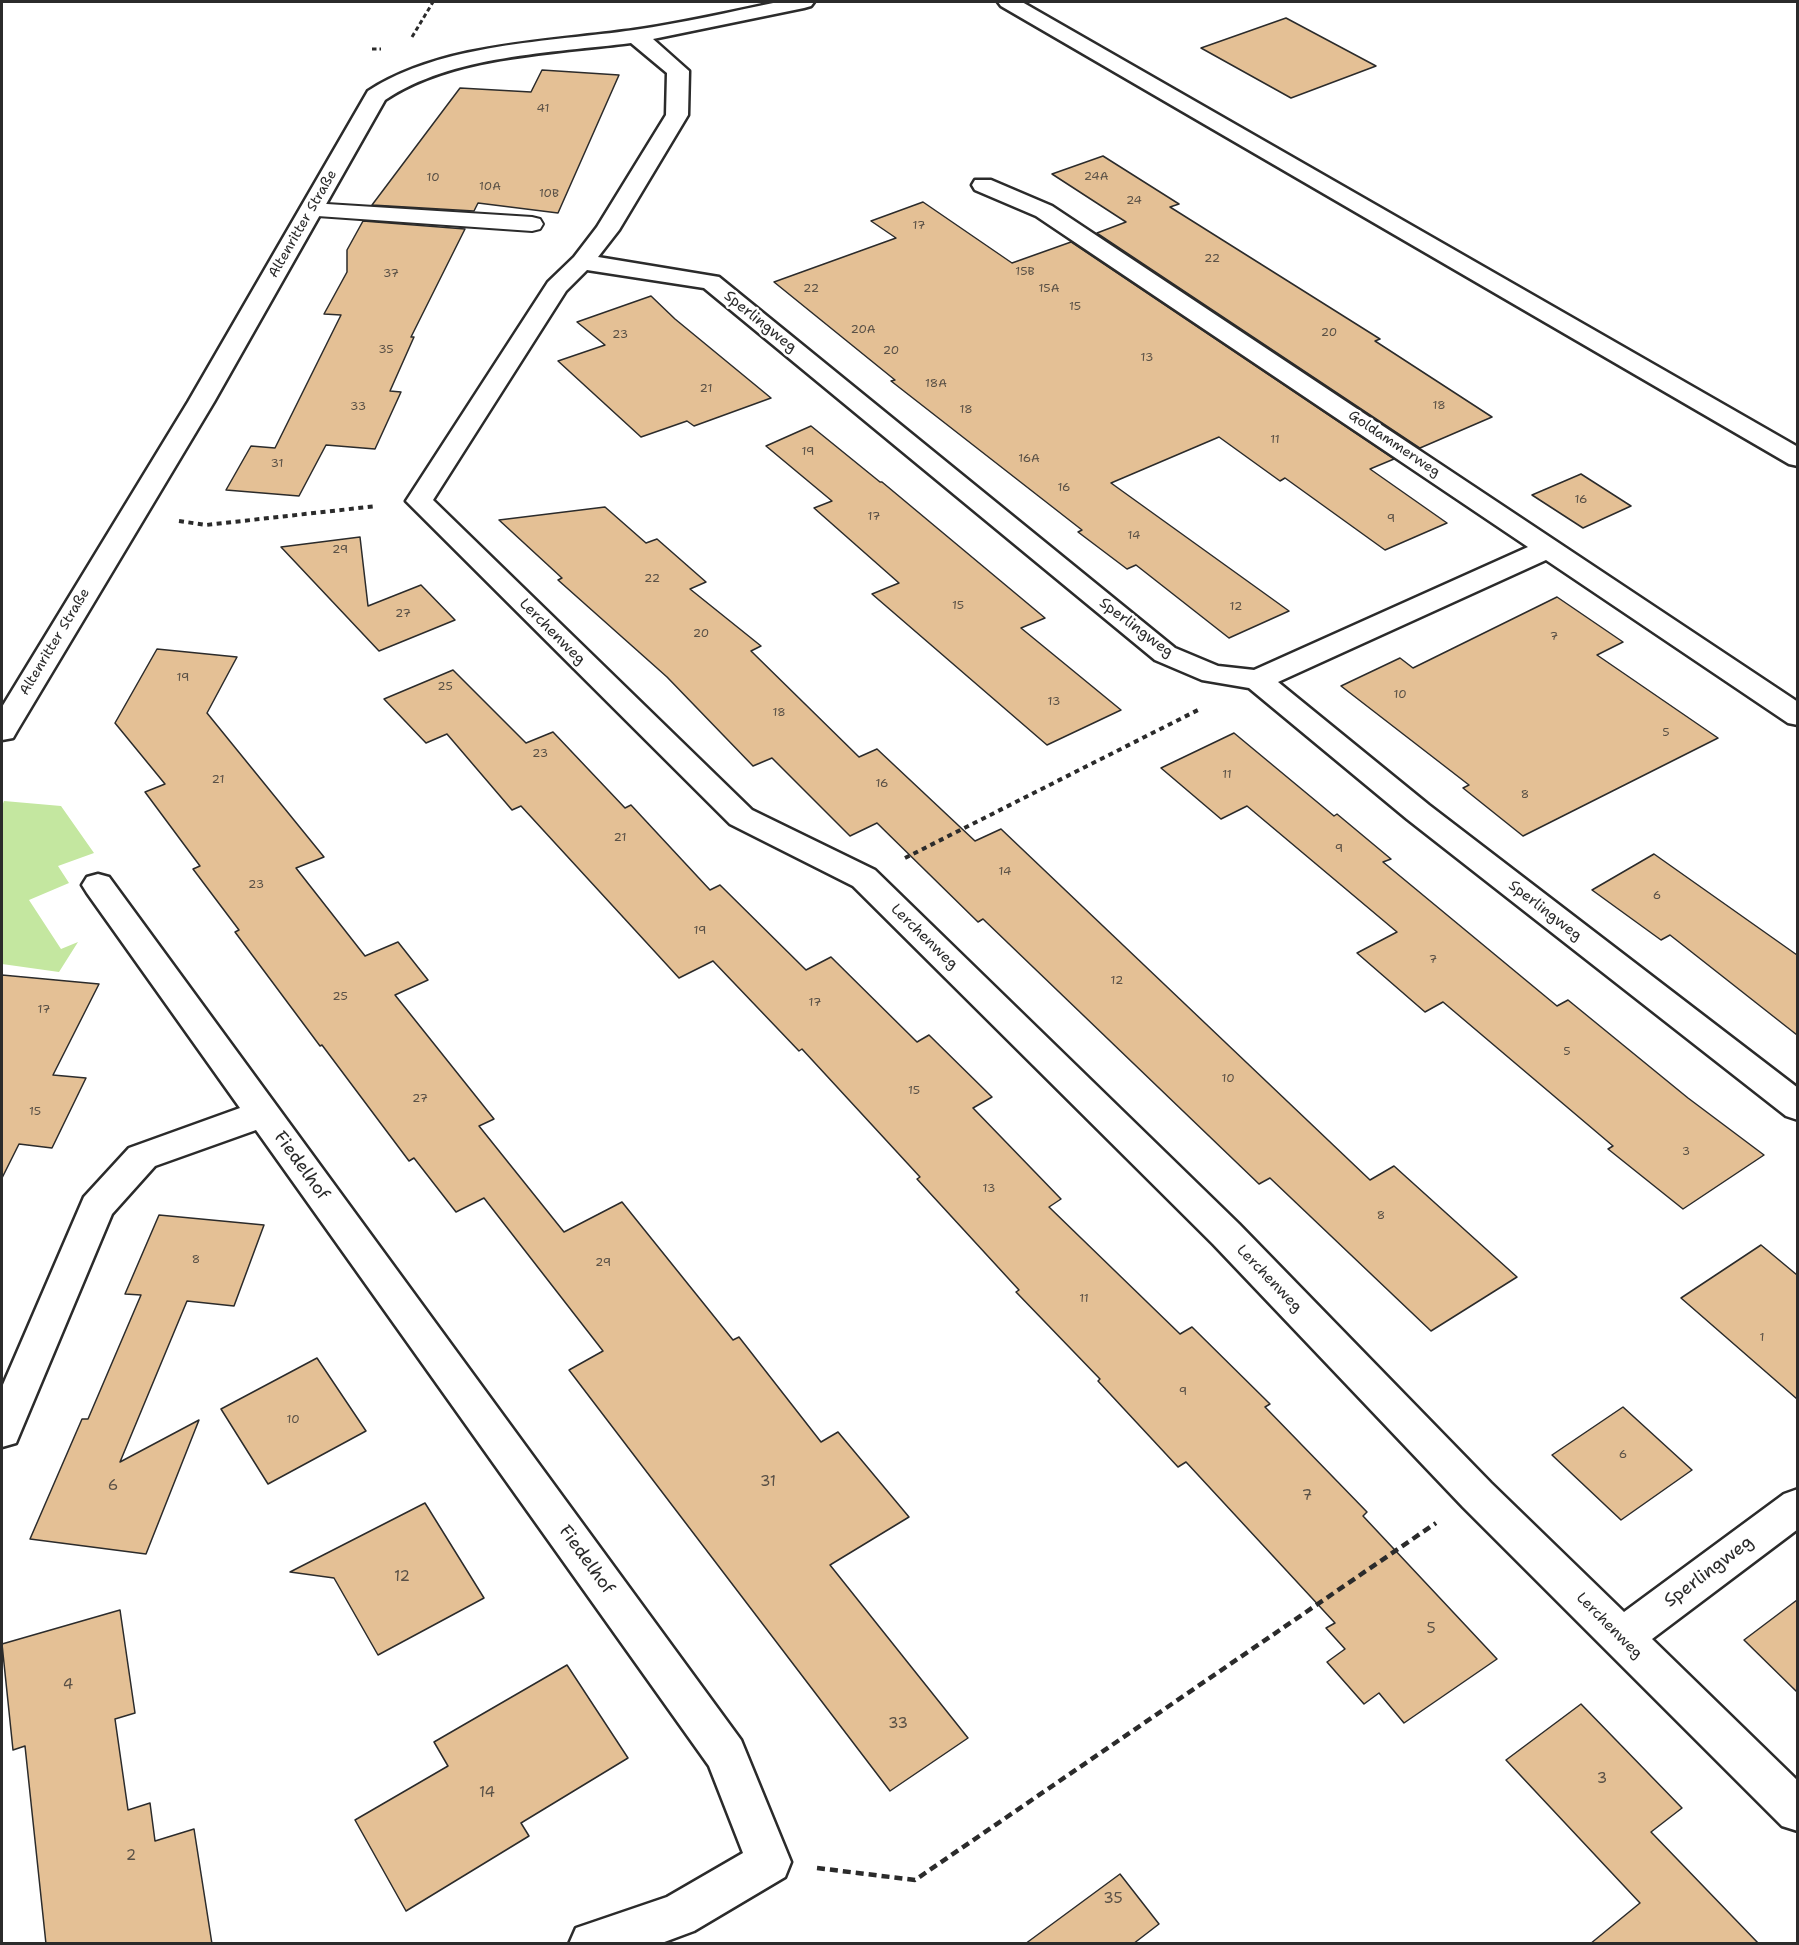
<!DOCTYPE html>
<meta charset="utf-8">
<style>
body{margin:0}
#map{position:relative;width:1799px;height:1945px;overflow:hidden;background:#fff;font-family:"Shantell Sans",sans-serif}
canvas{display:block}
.frame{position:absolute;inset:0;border:3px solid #2b2b2b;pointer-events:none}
</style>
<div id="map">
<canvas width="1799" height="1945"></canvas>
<div class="frame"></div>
</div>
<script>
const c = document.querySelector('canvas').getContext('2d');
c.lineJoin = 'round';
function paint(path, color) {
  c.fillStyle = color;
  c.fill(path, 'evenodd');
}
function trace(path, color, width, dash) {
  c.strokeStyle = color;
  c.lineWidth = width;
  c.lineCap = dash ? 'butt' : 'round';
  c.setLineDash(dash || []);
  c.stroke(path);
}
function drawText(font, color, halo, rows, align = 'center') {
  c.font = font + ' "Shantell Sans",sans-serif';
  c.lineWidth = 5;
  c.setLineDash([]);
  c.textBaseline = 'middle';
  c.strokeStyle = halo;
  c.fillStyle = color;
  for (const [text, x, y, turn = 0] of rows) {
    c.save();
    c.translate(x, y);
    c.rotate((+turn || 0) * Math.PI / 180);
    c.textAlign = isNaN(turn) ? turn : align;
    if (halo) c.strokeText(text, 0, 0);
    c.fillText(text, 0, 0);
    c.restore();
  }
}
const green = new Path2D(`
 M 4,801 L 61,806 L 94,853 L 58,866 L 69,883 L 29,900 L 61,949 L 78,942 L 59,972 L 2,964 L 2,806 Z`);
const building = new Path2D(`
 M 1286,18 L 1376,66 L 1291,98 L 1201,48 Z
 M 542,70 L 619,75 L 558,213 L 478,203 L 474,211 L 372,205 L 460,88 L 531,92 Z
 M 1103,156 L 1179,204 L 1170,207 L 1380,339 L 1375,341 L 1492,417 L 1420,448 L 1097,233 L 1126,222 L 1052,174 Z
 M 923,202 L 1012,263 L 1071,242 L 1394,459 L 1370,469 L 1447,523 L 1385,550 L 1285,478 L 1280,481 L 1219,437 L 1111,483 L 1289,611 L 1229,638 L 1136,565 L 1127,569 L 1078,532 L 1082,530 L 891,381 L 895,380 L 774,282 L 896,238 L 871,221 Z
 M 363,221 L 465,229 L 411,337 L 414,337 L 390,391 L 401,392 L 375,449 L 326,445 L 299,496 L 226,490 L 251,446 L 275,448 L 341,315 L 324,314 L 347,272 L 347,250 Z
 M 651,296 L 675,319 L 771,398 L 694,426 L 687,421 L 641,437 L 558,361 L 605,345 L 577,322 Z
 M 811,426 L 880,482 L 882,482 L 1045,618 L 1021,628 L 1121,710 L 1047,745 L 872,594 L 899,583 L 814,508 L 832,501 L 766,446 Z
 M 1581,474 L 1631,506 L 1583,528 L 1532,495 Z
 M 605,507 L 646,543 L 657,539 L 706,582 L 690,589 L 761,646 L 751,651 L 859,757 L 877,749 L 975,841 L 1001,829 L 1370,1180 L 1394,1166 L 1517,1277 L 1431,1331 L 1270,1178 L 1259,1184 L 983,919 L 978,922 L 877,823 L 850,836 L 772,758 L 753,766 L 667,677 L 558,580 L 562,578 L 499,520 Z
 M 360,537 L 368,606 L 421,585 L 455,620 L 379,651 L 281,547 Z
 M 1557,597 L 1623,642 L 1597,655 L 1718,738 L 1523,836 L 1463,788 L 1469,785 L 1341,686 L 1400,658 L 1413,668 Z
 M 157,649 L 237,657 L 207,713 L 324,857 L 296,868 L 365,956 L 398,942 L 428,980 L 395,995 L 494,1119 L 479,1126 L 564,1232 L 622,1202 L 733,1340 L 739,1337 L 821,1442 L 838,1432 L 909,1517 L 830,1565 L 968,1738 L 890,1791 L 569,1370 L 603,1351 L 484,1198 L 456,1212 L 414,1158 L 409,1161 L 322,1045 L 320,1046 L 235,932 L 239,930 L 193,869 L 200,866 L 145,792 L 165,784 L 115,723 Z
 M 453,670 L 526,743 L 553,732 L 625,808 L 631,805 L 710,890 L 720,885 L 806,970 L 831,957 L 917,1042 L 929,1035 L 992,1097 L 973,1108 L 1061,1199 L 1049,1207 L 1180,1334 L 1192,1327 L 1270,1404 L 1265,1407 L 1367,1512 L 1363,1516 L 1497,1659 L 1404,1723 L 1379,1693 L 1364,1704 L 1327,1662 L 1345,1649 L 1326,1628 L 1335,1623 L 1186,1462 L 1178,1467 L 1098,1381 L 1100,1379 L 1016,1292 L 1019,1290 L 917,1179 L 920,1177 L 802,1049 L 799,1051 L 713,961 L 679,978 L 521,806 L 512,810 L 447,734 L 426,743 L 384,699 Z
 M 1234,733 L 1334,816 L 1337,814 L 1391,859 L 1383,862 L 1557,1006 L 1568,1000 L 1688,1098 L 1764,1155 L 1683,1209 L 1608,1149 L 1613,1146 L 1443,1002 L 1425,1012 L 1357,953 L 1397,932 L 1247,806 L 1221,819 L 1161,768 Z
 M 1654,854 L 1797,955 L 1797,1035 L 1670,935 L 1661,940 L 1592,890 Z
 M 2,975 L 99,984 L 53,1075 L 86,1078 L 52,1148 L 19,1144 L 2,1178 Z
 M 159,1215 L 264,1225 L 234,1306 L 187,1301 L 120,1462 L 199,1420 L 146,1554 L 30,1539 L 82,1419 L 88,1419 L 141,1295 L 125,1294 Z
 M 1761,1245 L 1797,1275 L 1797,1399 L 1681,1298 Z
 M 317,1358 L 366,1431 L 268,1484 L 221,1409 Z
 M 1623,1407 L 1692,1470 L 1621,1520 L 1552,1455 Z
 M 425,1503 L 484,1598 L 378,1655 L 334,1578 L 290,1572 Z
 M 1797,1600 L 1797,1692 L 1744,1640 Z
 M 120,1610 L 135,1713 L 115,1719 L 128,1810 L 150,1803 L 155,1841 L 194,1829 L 212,1944 L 46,1944 L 25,1746 L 13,1750 L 2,1644 Z
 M 567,1665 L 628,1758 L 521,1823 L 529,1836 L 406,1911 L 355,1820 L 448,1766 L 434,1742 Z
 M 1581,1704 L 1682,1808 L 1651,1832 L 1759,1944 L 1590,1944 L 1640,1903 L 1506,1760 Z
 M 1120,1874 L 1159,1924 L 1133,1944 L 1025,1944 Z`);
const pathFar2 = new Path2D(`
 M 412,37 L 433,2
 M 372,49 L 381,49`);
const pathFar1 = new Path2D(`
 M 179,521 L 206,525 L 377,506
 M 905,858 L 1198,710`);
const path = new Path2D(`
 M 817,1868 L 915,1880 L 1436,1523`);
const service = new Path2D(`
 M 311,203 L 532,217 L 540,219 L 543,224 L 540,229 L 532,231 L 303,215 L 300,210 L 303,205 Z`);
const minor = new Path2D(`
 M 778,2 L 814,2 L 811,6 L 804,8 L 653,39 L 689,71 L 688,115 L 619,230 L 598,257 L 719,277 L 1175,648 L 1218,666 L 1254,670 L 1528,547 L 1036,216 L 975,190 L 972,185 L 975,180 L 991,180 L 1052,206 L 1798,702 L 1798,725 L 1788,723 L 1546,560 L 1278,682 L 1429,805 L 1798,1088 L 1798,1120 L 1786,1116 L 1407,819 L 1249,688 L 1202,680 L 1155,660 L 704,288 L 587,270 L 566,291 L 433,500 L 752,810 L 875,870 L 1239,1224 L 1491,1483 L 1624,1612 L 1784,1494 L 1798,1489 L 1798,1529 L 1652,1639 L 1798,1781 L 1798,1831 L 1782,1826 L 1463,1507 L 1213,1244 L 853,886 L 730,824 L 406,501 L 548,282 L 574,257 L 597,227 L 666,115 L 667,73 L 631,43 C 552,53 452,55 385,100 L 214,402 L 17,731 L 13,738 L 2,740 L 2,707 L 188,402 L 368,91 C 442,43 549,42 634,30 C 682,23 730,12 778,2 Z
 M 98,874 L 109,877 L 741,1740 L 791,1862 L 785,1877 L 694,1931 L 659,1944 L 569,1944 L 576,1928 L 667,1897 L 743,1853 L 709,1766 L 256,1130 L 155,1166 L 112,1214 L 21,1431 L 16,1443 L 2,1447 L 2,1387 L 84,1197 L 129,1148 L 240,1108 L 87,893 L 82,885 L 87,877 Z`);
const tertiary = new Path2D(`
 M 998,2 L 1022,2 L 1798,447 L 1798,466 L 1789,464 L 1001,6 Z`);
const numberNames = [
 ["41",543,109],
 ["24A",1096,177],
 ["10",433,178],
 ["10A",490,187],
 ["10B",549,194],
 ["24",1134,201],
 ["17",919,226],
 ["22",1212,259],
 ["15B",1025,272],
 ["37",391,274],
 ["22",811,289],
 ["15A",1049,289],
 ["15",1075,307],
 ["20A",863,330],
 ["20",1329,333],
 ["23",620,335],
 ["35",386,350],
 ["20",891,351],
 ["13",1147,358],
 ["18A",936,384],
 ["21",706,389],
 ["18",1439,406],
 ["33",358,407],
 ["18",966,410],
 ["11",1275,440],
 ["19",808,452],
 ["16A",1029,459],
 ["31",277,464],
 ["16",1064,488],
 ["16",1581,500],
 ["17",874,517],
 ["9",1391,519],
 ["14",1134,536],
 ["29",340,550],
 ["22",652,579],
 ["15",958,606],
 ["12",1236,607],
 ["27",403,614],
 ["20",701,634],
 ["7",1554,637],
 ["19",183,678],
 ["25",445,687],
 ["10",1400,695],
 ["13",1054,702],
 ["18",779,713],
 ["5",1666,733],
 ["23",540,754],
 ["11",1227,775],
 ["21",218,780],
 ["16",882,784],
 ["8",1525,795],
 ["21",620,838],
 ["9",1339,849],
 ["14",1005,872],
 ["23",256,885],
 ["6",1657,896],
 ["19",700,931],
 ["7",1433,960],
 ["12",1117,981],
 ["25",340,997],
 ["17",815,1003],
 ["17",44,1010],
 ["5",1567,1052],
 ["10",1228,1079],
 ["15",914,1091],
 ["27",420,1099],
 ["15",35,1112],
 ["3",1686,1152],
 ["13",989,1189],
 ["8",1381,1216],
 ["8",196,1260],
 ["29",603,1263],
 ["11",1084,1299],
 ["1",1762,1338],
 ["9",1183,1392],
 ["10",293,1420],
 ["6",1623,1455]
];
const farStreetnames = [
 ["Altenritter Straße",303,224,-60],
 ["Goldammerweg",1394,444,34],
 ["Altenritter Straße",55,642,-59]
];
const streetNames = [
 ["Sperlingweg",760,322,39],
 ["Sperlingweg",1136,628,37],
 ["Lerchenweg",552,632,45],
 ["Sperlingweg",1545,911,38],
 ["Lerchenweg",924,937,44],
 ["Lerchenweg",1269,1279,46],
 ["Lerchenweg",1609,1626,45]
];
const nearNumbernames = [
 ["31",768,1482],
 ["6",113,1486],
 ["7",1307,1496],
 ["12",402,1577],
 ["5",1431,1629],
 ["4",68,1685],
 ["33",898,1724],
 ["3",1602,1779],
 ["14",487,1793],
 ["2",131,1856],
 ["35",1113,1899]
];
const nearStreetnames = [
 ["Fiedelhof",301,1166,54],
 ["Fiedelhof",586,1560,54],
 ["Sperlingweg",1709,1572,-37]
];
paint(green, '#c4e7a0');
paint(building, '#e4c095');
trace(building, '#2b2b2b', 1.5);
trace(service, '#2b2b2b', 4);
trace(minor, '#2b2b2b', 5);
trace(tertiary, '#2b2b2b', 5);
trace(pathFar2, '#2b2b2b', 3, [4.5, 3]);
trace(pathFar1, '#2b2b2b', 4, [5, 4.5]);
trace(path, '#2b2b2b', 4.5, [8, 5]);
paint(service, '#fff');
paint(minor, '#fff');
paint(tertiary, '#fff');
drawText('12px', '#595046', null, numberNames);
drawText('14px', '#2b2b2b', '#fff', farStreetnames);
drawText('15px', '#2b2b2b', '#fff', streetNames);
drawText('15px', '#595046', null, nearNumbernames);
drawText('18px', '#2b2b2b', '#fff', nearStreetnames);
</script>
